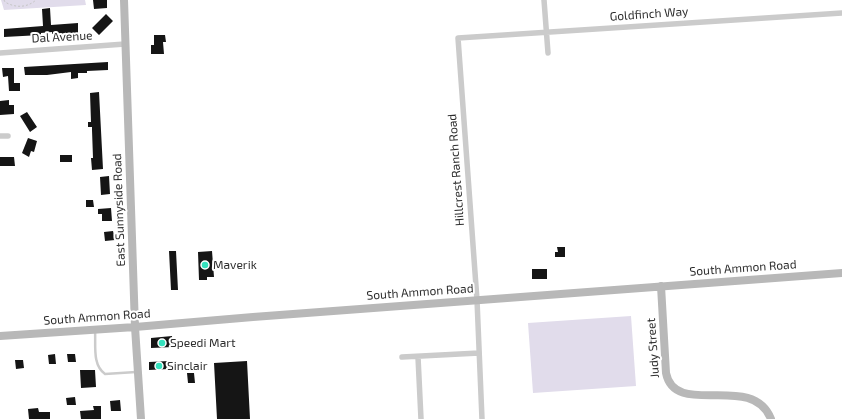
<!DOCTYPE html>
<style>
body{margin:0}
canvas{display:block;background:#fff}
</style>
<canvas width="842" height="419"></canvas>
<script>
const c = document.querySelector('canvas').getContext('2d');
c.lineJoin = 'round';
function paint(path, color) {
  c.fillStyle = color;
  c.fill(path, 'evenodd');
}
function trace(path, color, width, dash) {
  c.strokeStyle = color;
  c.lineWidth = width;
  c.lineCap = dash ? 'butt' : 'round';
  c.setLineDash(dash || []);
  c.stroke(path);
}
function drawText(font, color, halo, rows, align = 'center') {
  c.font = font + ' "Exo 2",sans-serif';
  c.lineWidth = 4;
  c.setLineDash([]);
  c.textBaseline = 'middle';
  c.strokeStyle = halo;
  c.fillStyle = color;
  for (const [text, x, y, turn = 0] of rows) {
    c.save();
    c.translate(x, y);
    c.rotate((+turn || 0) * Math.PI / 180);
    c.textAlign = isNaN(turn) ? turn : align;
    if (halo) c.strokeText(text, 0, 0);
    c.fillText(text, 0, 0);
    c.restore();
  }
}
const green = new Path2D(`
 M 1,0 L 85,0 L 86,5 L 4,10 Z
 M 631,316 L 636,386 L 533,393 L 528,323 Z`);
const building = new Path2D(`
 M 93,0 L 107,0 L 107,8 L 94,9 Z
 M 50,8 L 51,25 L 78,23 L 78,33 L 52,34 L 52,32 L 41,33 L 41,35 L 4,37 L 4,29 L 43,26 L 42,9 Z
 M 106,14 L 113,21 L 99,35 L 92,28 Z
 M 154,35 L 165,35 L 166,42 L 163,42 L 164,54 L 151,54 L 151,45 L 154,45 Z
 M 108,62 L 108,70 L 87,71 L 87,73 L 78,73 L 78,78 L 71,79 L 71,72 L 47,75 L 25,75 L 24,67 Z
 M 2,68 L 14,68 L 14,83 L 20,83 L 20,91 L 9,91 L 8,76 L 3,77 Z
 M 99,92 L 103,169 L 92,170 L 91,158 L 93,158 L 92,130 L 92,127 L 88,127 L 88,122 L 91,122 L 90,93 Z
 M 9,100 L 9,105 L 14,105 L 14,114 L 0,115 L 0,101 Z
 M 27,112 L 37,127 L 30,132 L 20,116 Z
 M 28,138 L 37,141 L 34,152 L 31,151 L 29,157 L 22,153 Z
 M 60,155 L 72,155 L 72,162 L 60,162 Z
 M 0,157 L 14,157 L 15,166 L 0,166 Z
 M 109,176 L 110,194 L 101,195 L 100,177 Z
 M 86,200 L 93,200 L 94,207 L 86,207 Z
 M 111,208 L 112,221 L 102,221 L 102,214 L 98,214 L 98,209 Z
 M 113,231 L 115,240 L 105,241 L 104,232 Z
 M 557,247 L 565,247 L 565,257 L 555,257 L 555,252 L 558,252 Z
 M 169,251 L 176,251 L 178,290 L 171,290 Z
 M 212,251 L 214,277 L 207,277 L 207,280 L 199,280 L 198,252 Z
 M 532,269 L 547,269 L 547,279 L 532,279 Z
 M 172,336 L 173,347 L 151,348 L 151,338 Z
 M 55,354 L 56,364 L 49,364 L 48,355 Z
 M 67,354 L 75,354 L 76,362 L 68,362 Z
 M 15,360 L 23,360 L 24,368 L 16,369 Z
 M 169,361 L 169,369 L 149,370 L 149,362 Z
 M 247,361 L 250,419 L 217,419 L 214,363 Z
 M 80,370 L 95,370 L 96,387 L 81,388 Z
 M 187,373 L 194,373 L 195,383 L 188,383 Z
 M 75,397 L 76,405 L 67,405 L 66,398 Z
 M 120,400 L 121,411 L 111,411 L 110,401 Z
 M 93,406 L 101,406 L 101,419 L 81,419 L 80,411 L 94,410 Z
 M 38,408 L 39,412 L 50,412 L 50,419 L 29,419 L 28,409 Z`);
const path = new Path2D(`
 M 4,0 L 5,2 C 15,8 27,8 36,0`);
const lane = new Path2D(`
 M 95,331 C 96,345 92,365 105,374 L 136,372`);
const street = new Path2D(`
 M 544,0 L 548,53
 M 0,53 L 125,44
 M 0,136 L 8,136
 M 402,357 L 479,353
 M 418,357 L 421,419
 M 482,419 L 477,300 L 458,38 L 842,13`);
const secondary = new Path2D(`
 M 124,0 L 135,327 L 141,419
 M 661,286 L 666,373 C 675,419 752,371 771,419
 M 0,336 L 135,327 L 253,317 L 842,273`);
const markers = [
 [205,265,4,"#35e1bd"],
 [162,343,4,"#35e1bd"],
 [159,366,4,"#35e1bd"]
];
const streetNames = [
 ["Goldfinch Way",649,14,-4],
 ["Dal Avenue",62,37,-3],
 ["Hillcrest Ranch Road",456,170,-94],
 ["East Sunnyside Road",119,210,-92],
 ["South Ammon Road",743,268,-4],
 ["South Ammon Road",420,292,-4],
 ["South Ammon Road",97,317,-4],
 ["Judy Street",653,348,-94]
];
const poiNames = [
 ["Maverik",213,265],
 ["Speedi Mart",170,343],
 ["Sinclair",167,366]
];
paint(green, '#e1dceb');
paint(building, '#151515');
trace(path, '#c5c5c5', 1, [2, 2]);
trace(lane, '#cbcbcb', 2.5);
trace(street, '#cbcbcb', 5.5);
trace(secondary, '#b8b8b8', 8);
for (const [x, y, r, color] of markers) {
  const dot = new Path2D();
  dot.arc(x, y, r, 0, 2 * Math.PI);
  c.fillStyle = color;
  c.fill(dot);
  trace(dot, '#fff', 1.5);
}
drawText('12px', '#2e2e2e', '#fff', streetNames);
drawText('12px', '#2e2e2e', '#fff', poiNames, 'left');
</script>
